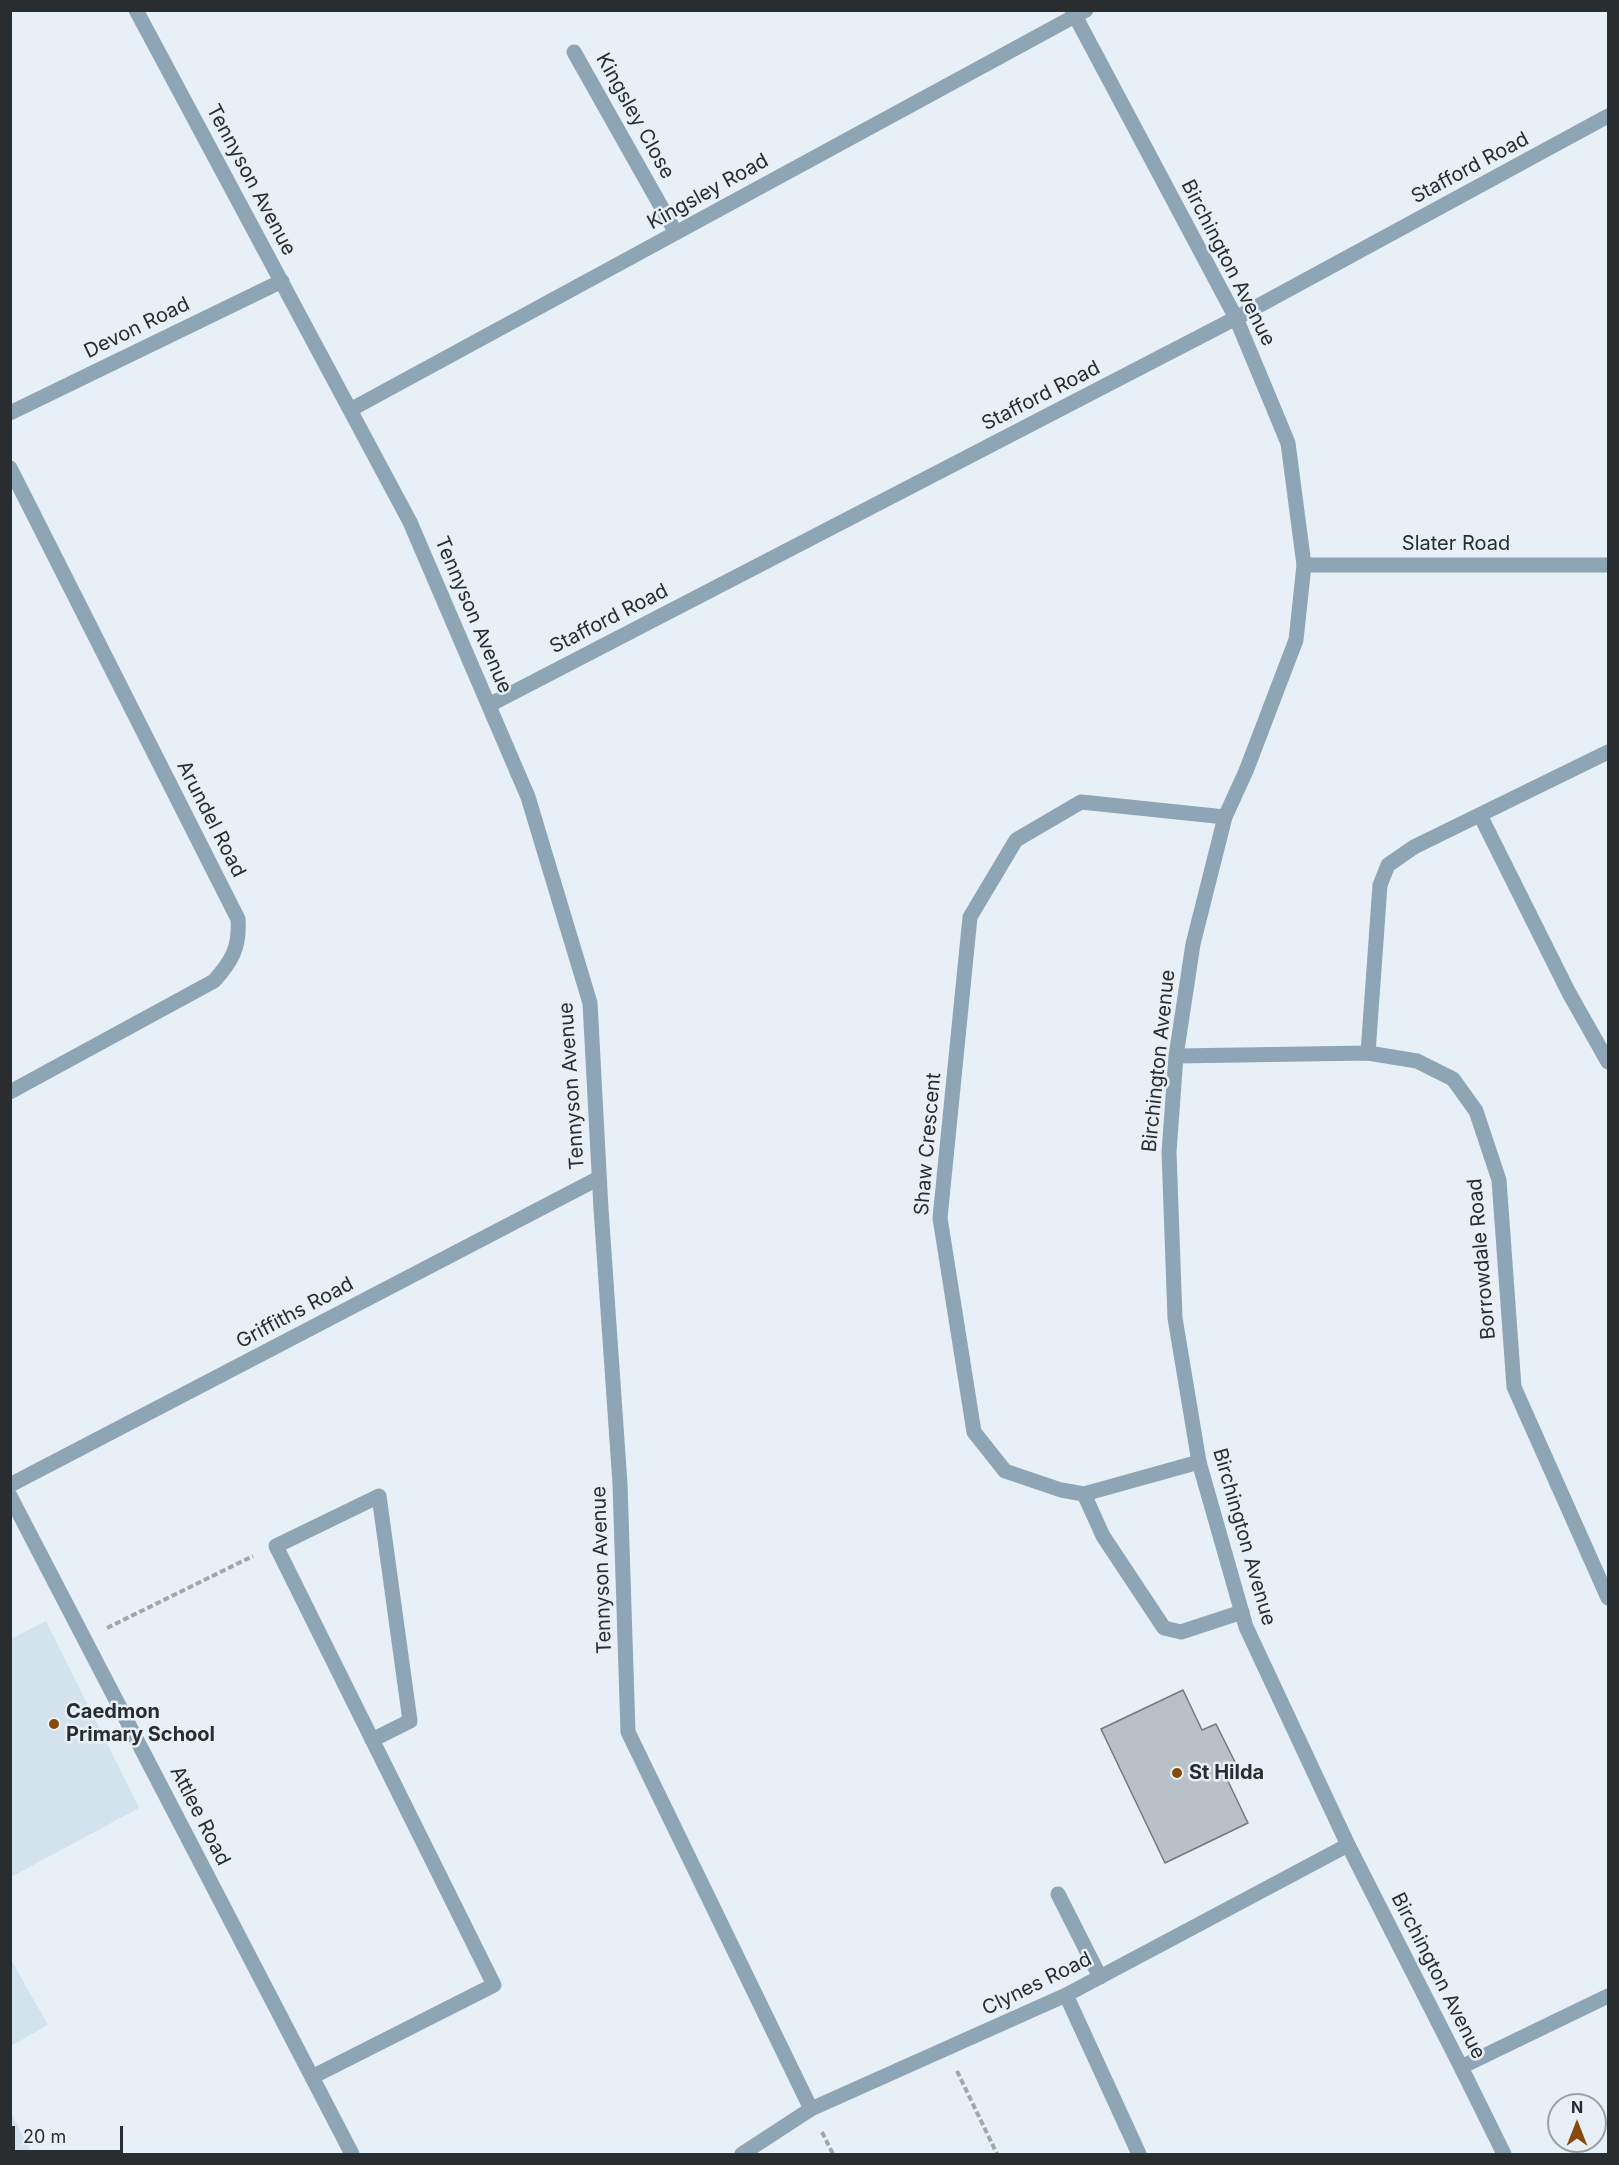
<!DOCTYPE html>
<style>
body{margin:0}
#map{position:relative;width:1619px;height:2165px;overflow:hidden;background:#e6f0f6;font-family:Inter,sans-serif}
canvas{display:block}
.frame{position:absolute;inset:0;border:12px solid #292d2f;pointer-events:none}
.north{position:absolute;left:1547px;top:2093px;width:60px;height:60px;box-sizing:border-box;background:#e6f0f6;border:2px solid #9aa2a6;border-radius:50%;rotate:0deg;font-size:16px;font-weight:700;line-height:24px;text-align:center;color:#292d2f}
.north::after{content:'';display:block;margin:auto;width:21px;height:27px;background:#884a0b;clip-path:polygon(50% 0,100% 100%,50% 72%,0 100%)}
.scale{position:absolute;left:12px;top:2126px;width:111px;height:27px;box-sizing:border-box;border:3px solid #292d2f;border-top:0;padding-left:8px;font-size:18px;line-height:21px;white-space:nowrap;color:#292d2f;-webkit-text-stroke:4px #e6f0f6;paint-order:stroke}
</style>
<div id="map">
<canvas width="1619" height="2165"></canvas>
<div class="frame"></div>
<div class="north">N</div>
<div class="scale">20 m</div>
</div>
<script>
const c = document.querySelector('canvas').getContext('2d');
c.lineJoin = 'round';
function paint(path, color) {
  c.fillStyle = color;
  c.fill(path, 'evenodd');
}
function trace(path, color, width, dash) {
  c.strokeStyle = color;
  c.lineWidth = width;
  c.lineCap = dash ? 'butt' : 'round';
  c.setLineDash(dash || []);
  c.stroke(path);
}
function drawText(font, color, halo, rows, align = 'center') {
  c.font = font + ' Inter,sans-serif';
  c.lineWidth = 5;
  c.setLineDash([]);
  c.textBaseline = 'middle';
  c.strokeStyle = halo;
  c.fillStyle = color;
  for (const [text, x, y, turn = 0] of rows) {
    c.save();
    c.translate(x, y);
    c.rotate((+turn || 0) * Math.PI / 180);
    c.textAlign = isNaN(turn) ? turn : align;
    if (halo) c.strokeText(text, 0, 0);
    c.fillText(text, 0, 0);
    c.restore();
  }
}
const built = new Path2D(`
 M 46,1621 L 139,1808 L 11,1877 L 11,1639 Z
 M 10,1958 L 48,2025 L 11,2046 L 10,2046 Z
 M 10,2113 L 11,2113 L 32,2154 L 11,2154 Z`);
const building = new Path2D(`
 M 1183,1690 L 1202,1730 L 1216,1724 L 1239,1770 L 1226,1777 L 1248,1823 L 1165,1863 L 1101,1729 Z`);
const path = new Path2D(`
 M 107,1628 L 253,1556
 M 957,2071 L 997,2154
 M 822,2132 L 833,2154`);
const service = new Path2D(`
 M 1480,815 L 1569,993 L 1608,1062
 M 1368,1053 L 1380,885 L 1388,865 L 1414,847 L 1608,752
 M 1084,1494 L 1103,1536 L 1164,1628 L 1181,1632 L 1242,1612
 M 1058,1894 L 1100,1977
 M 312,2077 L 494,1985 L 276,1546 L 379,1496 L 410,1721 L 372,1740`);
const minor = new Path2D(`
 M 136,10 L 410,522 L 528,797 L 590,1003 L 601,1209 L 620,1484 L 628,1732 L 811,2109
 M 574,52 L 676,233
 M 350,410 L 1086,10
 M 10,413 L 282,281
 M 10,468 L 238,919 C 240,947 232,961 214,981 L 10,1092
 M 1304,565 L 1608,565
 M 489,705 L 1236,318 L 1608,116
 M 1176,1056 L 1368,1053 L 1417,1061 L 1453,1079 L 1476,1111 L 1499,1180 L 1514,1387 L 1608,1598
 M 1199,1462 L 1084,1494 L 1061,1490 L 1005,1471 L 974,1432 L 940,1218 L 970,917 L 1016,840 L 1081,802 L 1225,817
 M 10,1485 L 599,1178
 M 10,1496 L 352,2154
 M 1066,1995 L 1139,2154
 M 1461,2067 L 1608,1996
 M 742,2154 L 811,2109 L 1066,1995 L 1348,1845`);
const tertiary = new Path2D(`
 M 1072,10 L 1236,318 L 1288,443 L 1304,565 L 1296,640 L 1246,771 L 1225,817 L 1193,944 L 1176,1056 L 1169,1152 L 1175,1318 L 1199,1462 L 1246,1627 L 1348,1845 L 1461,2067 L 1504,2154`);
const markers = [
 [54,1724,6,"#884a0b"],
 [1177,1773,6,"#884a0b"]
];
const streetNames = [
 ["Kingsley Close",635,116,61],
 ["Stafford Road",1470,168,-28],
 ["Tennyson Avenue",251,180,62],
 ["Kingsley Road",708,192,-29],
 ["Birchington Avenue",1228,263,63],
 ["Devon Road",137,328,-26],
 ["Stafford Road",1041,396,-27],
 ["Slater Road",1456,544],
 ["Tennyson Avenue",473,615,67],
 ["Stafford Road",609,619,-27],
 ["Arundel Road",211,819,63],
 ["Birchington Avenue",1159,1061,-84],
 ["Tennyson Avenue",572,1086,-94],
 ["Shaw Crescent",928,1144,-85],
 ["Borrowdale Road",1482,1259,-95],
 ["Griffiths Road",295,1313,-28],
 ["Birchington Avenue",1244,1537,74],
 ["Tennyson Avenue",602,1570,-92],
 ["Attlee Road",200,1816,63],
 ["Birchington Avenue",1438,1976,63],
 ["Clynes Road",1037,1984,-26]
];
const poiNames = [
 ["Caedmon",66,1712],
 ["Primary School",66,1735],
 ["St Hilda",1189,1773]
];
paint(built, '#d3e3ee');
paint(building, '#b8c1c7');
trace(building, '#727a80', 1.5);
trace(path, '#a0a8ad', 4, [6, 3]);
trace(service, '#8ea5b5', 15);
trace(minor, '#8ea5b5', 15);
trace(tertiary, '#8ea5b5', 15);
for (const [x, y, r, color] of markers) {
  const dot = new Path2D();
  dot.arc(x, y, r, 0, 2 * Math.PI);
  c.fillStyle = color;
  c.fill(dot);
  trace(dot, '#e6f0f6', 2);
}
drawText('20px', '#292d2f', '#e6f0f6', streetNames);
drawText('bold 20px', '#292d2f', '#e6f0f6', poiNames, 'left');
</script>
